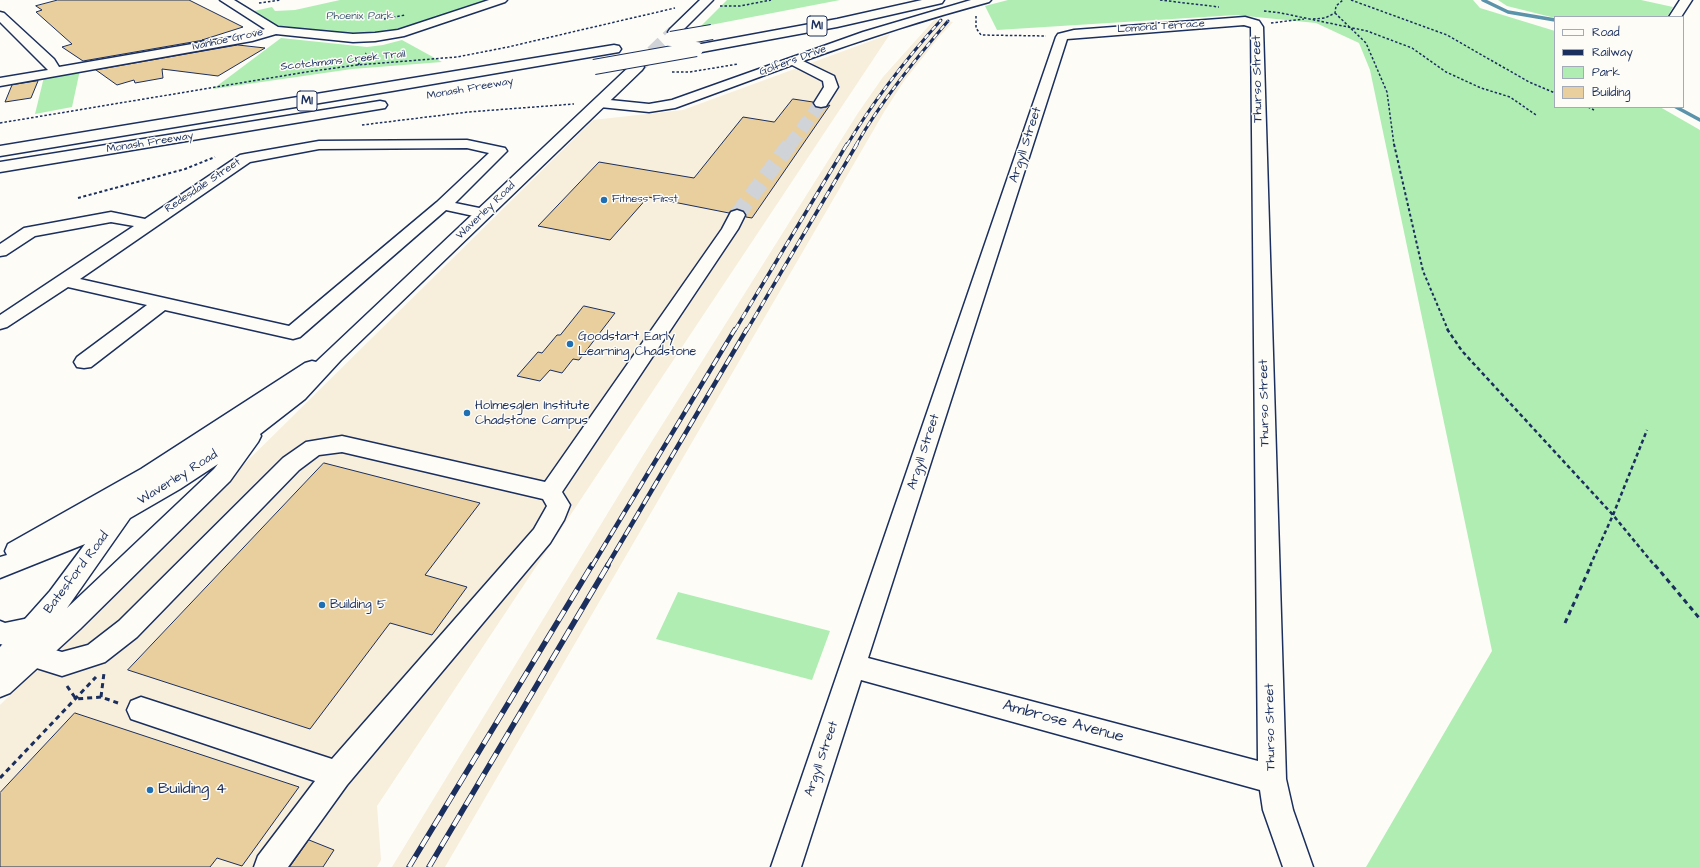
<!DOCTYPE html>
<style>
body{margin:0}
#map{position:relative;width:1700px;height:867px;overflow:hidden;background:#fdfcf7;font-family:"Architects Daughter",sans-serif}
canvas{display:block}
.legend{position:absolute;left:1554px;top:16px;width:130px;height:92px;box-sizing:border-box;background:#fdfcf7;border:1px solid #a3aaba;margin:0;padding:5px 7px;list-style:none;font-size:12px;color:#1b2f5e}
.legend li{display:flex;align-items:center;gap:8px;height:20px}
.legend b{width:20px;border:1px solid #a3aaba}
</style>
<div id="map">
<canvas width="1700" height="867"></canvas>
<ul class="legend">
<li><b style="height:5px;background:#fdfcf7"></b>Road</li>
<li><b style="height:5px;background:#1b2f5e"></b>Railway</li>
<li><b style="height:11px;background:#afedb3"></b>Park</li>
<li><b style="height:11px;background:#e9cf9e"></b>Building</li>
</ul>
</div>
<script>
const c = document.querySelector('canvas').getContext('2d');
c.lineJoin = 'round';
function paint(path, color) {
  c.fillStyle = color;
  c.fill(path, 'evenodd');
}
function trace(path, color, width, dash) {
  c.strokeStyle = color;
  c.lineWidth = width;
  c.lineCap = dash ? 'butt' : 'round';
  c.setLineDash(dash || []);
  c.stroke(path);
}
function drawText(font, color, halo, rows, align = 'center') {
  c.font = font + ' "Architects Daughter",sans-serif';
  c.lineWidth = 3;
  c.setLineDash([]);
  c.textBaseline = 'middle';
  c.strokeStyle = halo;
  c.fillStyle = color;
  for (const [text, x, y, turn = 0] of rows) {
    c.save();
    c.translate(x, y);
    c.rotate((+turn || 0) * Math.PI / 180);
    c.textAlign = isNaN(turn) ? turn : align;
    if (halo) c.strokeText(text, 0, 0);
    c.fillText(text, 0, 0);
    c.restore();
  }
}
const built = new Path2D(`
 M 935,19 L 953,22 L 939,37 L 904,81 L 884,112 L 445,867 L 392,867 L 642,457 L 858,113 L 883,77 Z
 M 890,34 L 377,806 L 381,860 L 377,867 L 0,867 L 0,705 L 593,120 L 683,110 Z`);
const green = new Path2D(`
 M 340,0 L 487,0 L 401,31 L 356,34 L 278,29 L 250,12 L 272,7 L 275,11 L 295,10 Z
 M 727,0 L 840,0 L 700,27 Z
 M 1008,0 L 1473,0 L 1480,8 L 1555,31 L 1555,107 L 1660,107 L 1700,130 L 1700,867 L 1366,867 L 1492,651 L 1370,70 L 1359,43 L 1316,23 L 1236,15 L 997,30 L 985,6 Z
 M 1498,0 L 1641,0 L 1673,7 L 1667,17 L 1555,18 L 1507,6 Z
 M 281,38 L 367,47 L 383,45 L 402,40 L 442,62 L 352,69 L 213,89 Z
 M 80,70 L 72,107 L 35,114 L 44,77 Z
 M 678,592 L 830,631 L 812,680 L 656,639 Z`);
const stream = new Path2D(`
 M 1483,0 L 1508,12 L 1555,20
 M 1676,107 L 1700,120`);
const building = new Path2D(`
 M 58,0 L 189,0 L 243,27 L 202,40 L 204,40 L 83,61 L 62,47 L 72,44 L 36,12 L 42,10 L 36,6 Z
 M 238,45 L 265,48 L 218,76 L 162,69 L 163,78 L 135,83 L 134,80 L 117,85 L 96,70 Z
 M 38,81 L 31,98 L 5,102 L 12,85 Z
 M 793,99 L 813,102 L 815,107 L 821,108 L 826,107 L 830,105 L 752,218 L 746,217 L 744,211 L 737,209 L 731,211 L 729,213 L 648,197 L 610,240 L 538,226 L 599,162 L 694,178 L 743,117 L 774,122 Z
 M 584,306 L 615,313 L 579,360 L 573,359 L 562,373 L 550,370 L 540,381 L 517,376 L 538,352 L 542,353 L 557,335 L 560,335 Z
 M 324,463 L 480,503 L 425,575 L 467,587 L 432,635 L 390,623 L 310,729 L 128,670 Z
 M 75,713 L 299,787 L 242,866 L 217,858 L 210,867 L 0,867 L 0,793 Z
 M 309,840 L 334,850 L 323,867 L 290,867 Z`);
const minorTunnelFar1 = new Path2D(`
 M 790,145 L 821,103`);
const minorTunnel = new Path2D(`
 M 737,215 L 790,144`);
const majorTunnel = new Path2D(`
 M 637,67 L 674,32`);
const pathFar3 = new Path2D(`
 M 1160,0 L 1219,7
 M 1351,0 L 1447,35 L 1529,82 L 1555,93
 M 259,3 L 281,0
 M 720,6 L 740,6 L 771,0
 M 1264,11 L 1281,13 L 1367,31 L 1412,48 L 1446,72 L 1481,88 L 1510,97 L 1536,115
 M 1335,13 L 1366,43 L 1387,92 L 1394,145
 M 976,16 L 976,28 L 981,35 L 1046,36
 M 384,19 L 405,15
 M 1313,19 L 1325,18 L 1335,13 L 1336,6 L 1343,0
 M 1271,23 L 1304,19
 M 358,65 L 366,53
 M 672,72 L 690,72 L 738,64
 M 1588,107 L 1594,110
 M 0,123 L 306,72 L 357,65 L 457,57 L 508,47 L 675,8
 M 362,125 L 468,112 L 574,104`);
const pathFar2 = new Path2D(`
 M 1394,144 L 1423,271 L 1448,330
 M 78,198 L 185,169 L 215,157`);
const pathFar1 = new Path2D(`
 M 1447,329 L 1462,351 L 1613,515 L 1655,566
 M 1590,566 L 1613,515 L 1647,430`);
const path = new Path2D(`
 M 1655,565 L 1700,619
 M 1565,623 L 1591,565
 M 67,686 L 76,699 L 101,697 L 118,703
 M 101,697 L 104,673
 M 0,778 L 96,677`);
const minor = new Path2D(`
 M 220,0 L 234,0 L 278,27 L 353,34 L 375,33 L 398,30 L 489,0 L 507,0 L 505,2 L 404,36 L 375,41 L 353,42 L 276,34 L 252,41 L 0,86 L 0,78 L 48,70 L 0,22 L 0,12 L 4,13 L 54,59 L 59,67 L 250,34 L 265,29 Z
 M 971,0 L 991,0 L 989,2 C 926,19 864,39 803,61 L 834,76 L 838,87 L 826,106 L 821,107 L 816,106 L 814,103 L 824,87 L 823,81 L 792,65 L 675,108 L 649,112 L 600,107 L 595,106 L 593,103 L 595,100 L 600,99 L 649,104 L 672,100 L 863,32 Z
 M 1680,0 L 1692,0 L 1681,17 L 1669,17 Z
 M 1245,17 L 1259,21 L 1263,27 L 1286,779 L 1293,810 L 1313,867 L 1283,867 L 1263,810 L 1260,790 L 861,680 L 801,867 L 771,867 L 1056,37 L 1058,34 L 1074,30 ZM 1244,25 L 1251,27 L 1258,761 L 868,658 L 1067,39 Z
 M 467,140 L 505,148 L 507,151 L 455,203 L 489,210 L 491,213 L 489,216 L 483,218 L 446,210 L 300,337 L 293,339 L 165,310 L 91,367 L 84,368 L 77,367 L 74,362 L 77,357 L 147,305 L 68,287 L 7,327 L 0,329 L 0,315 L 134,226 L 111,222 L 35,236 L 6,255 L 0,256 L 0,244 L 24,228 L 111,212 L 145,219 L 240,155 L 245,154 L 319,141 ZM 467,148 L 489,153 L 437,202 L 289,326 L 80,279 L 250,162 L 319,149 Z
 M 737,210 L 743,212 L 745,215 L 738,229 L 562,492 L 570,505 L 564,520 L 550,543 L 347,785 L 288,867 L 254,867 L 258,856 L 315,781 L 131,719 L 127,710 L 131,701 L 141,697 L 332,759 L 534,529 L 547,506 L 543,499 L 342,452 L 319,455 L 299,470 L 137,637 L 105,662 L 62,676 L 11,660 L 7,652 L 12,643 L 4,645 L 0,644 L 0,621 L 5,623 L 34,617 L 43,620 L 47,628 L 43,636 L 23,641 L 62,652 L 88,645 L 119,621 L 283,458 L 306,442 L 342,436 L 545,482 L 722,229 L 731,212 Z`);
const major = new Path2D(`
 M 700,0 L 713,0 L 678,35 L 670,35 L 668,32 L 670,29 Z
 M 637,63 L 642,64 L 644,67 L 642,70 L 341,360 L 305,399 L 260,434 L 261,436 L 258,442 L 230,481 L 80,629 L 10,693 L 0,697 L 0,647 L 50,591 L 85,544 L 0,578 L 0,557 L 7,555 L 5,551 L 8,544 L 141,469 L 305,363 L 312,361 L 316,362 L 632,64 ZM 218,464 L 214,469 L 67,608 L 130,518 L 180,489 Z`);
const highway = new Path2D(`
 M 922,0 L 944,0 L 942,3 L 837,27 L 696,53 L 691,52 L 689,49 L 691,46 L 696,45 L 837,19 Z
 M 614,45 L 619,46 L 621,49 L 619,52 L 392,91 L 0,156 L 0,146 Z
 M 380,101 L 385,102 L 387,105 L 385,108 L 0,172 L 0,162 Z`);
const railFar3 = new Path2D(`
 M 847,145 C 874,100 906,59 941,20
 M 856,145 C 882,100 915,60 948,21`);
const railFar2 = new Path2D(`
 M 735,330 L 847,144
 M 747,330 L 857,144`);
const railFar1 = new Path2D(`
 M 592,566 L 735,329
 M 607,566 L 747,329`);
const rail = new Path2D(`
 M 409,867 L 592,565
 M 429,867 L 608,565`);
const highwayBridge = new Path2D(`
 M 671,39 L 712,32
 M 594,67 L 696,49`);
const markers = [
 [604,200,4,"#1f6fb2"],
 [570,344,4,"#1f6fb2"],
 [467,413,4,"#1f6fb2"],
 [322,605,4,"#1f6fb2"],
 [150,790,4,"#1f6fb2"]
];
const farParknames = [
 ["Phoenix Park",360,17]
];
const farStreetnames = [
 ["Lomond Terrace",1161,27,-4],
 ["Ivanhoe Grove",228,40,-12],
 ["Scotchmans Creek Trail",343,61,-6],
 ["Golfers Drive",793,61,-20],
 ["Monash Freeway",470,89,-10],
 ["Monash Freeway",150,143,-9],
 ["Redesdale Street",203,186,-34],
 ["Waverley Road",486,211,-44]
];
const farPoinames = [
 ["Fitness First",612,200]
];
const shields = [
 [817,26,20],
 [307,101,20]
];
const shieldNames = [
 ["M1",817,26],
 ["M1",307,101]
];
const streetNames = [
 ["Thurso Street",1258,79,-91],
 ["Argyll Street",1026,145,-72],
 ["Thurso Street",1265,403,-91],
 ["Argyll Street",924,452,-72],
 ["Waverley Road",178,478,-32],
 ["Batesford Road",77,573,-53],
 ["Thurso Street",1271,727,-91],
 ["Argyll Street",822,759,-71]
];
const poiNames = [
 ["Goodstart Early",578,337],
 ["Learning Chadstone",578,352],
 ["Holmesglen Institute",475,406],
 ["Chadstone Campus",475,421],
 ["Building 5",330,605]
];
const nearStreetnames = [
 ["Ambrose Avenue",1063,722,15]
];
const nearPoinames = [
 ["Building 4",158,790]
];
paint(built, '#f7eedc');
paint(green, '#afedb3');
trace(stream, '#5a93aa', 3.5);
paint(building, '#e9cf9e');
trace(building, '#1b2f5e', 1);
trace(minorTunnelFar1, '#d0d3d8', 13, [13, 6]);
trace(minorTunnel, '#d0d3d8', 16, [16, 8]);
trace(majorTunnel, '#d0d3d8', 14, [14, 7]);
trace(minor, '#1b2f5e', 3);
trace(major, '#1b2f5e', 3);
trace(highway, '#1b2f5e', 3);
trace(pathFar3, '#1b2f5e', 1.5, [2.5, 2]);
trace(pathFar2, '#1b2f5e', 2, [3, 2.5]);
trace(pathFar1, '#1b2f5e', 2.5, [4, 3]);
trace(path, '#1b2f5e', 3, [5, 4]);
paint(minor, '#fdfcf7');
paint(major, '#fdfcf7');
paint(highway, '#fdfcf7');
trace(railFar3, '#1b2f5e', 3);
trace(railFar2, '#1b2f5e', 3.5);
trace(railFar1, '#1b2f5e', 4.5);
trace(rail, '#1b2f5e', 5.5);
trace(railFar3, '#fdfcf7', 2, [5.5]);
trace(railFar2, '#fdfcf7', 2.5, [7]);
trace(railFar1, '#fdfcf7', 3, [9]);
trace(rail, '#fdfcf7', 4, [12]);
trace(highwayBridge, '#1b2f5e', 16, []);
trace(highwayBridge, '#fdfcf7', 14);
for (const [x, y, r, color] of markers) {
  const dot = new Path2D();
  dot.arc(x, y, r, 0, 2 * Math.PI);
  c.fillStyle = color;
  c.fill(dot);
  trace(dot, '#fdfcf7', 1.5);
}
drawText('11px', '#405e73', '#fdfcf7', farParknames);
drawText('11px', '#1b2f5e', '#fdfcf7', farStreetnames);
drawText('11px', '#1b2f5e', '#fdfcf7', farPoinames, 'left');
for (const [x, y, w] of shields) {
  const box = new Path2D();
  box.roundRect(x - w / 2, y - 10, w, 20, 3);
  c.fillStyle = '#fdfcf7';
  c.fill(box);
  trace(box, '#1b2f5e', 1);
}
drawText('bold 12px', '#1b2f5e', null, shieldNames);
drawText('13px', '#1b2f5e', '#fdfcf7', streetNames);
drawText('13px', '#1b2f5e', '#fdfcf7', poiNames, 'left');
drawText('16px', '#1b2f5e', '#fdfcf7', nearStreetnames);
drawText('16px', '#1b2f5e', '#fdfcf7', nearPoinames, 'left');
</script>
